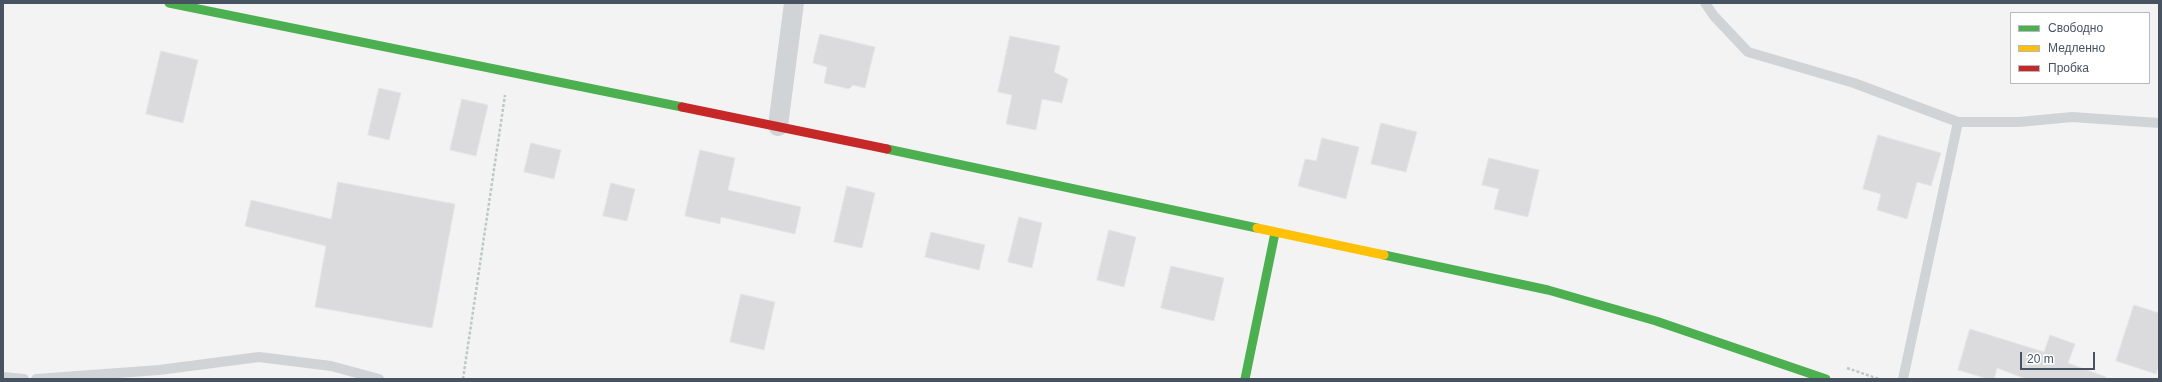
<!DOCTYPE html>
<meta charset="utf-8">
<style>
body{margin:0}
#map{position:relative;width:2162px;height:382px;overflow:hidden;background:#f4f3f3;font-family:Helvetica,sans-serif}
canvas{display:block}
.frame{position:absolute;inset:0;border:4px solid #485362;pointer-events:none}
.legend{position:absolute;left:2010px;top:12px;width:140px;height:72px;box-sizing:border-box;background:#fff;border:1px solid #b6bac0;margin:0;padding:5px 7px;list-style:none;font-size:12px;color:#485362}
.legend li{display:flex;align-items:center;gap:8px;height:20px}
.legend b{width:20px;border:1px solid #b6bac0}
.scale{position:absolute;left:2020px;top:352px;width:75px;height:18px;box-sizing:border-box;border:2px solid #485362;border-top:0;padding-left:5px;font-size:12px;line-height:14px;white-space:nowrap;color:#485362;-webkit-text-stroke:3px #fff;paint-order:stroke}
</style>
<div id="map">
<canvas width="2162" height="382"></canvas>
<div class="frame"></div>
<ul class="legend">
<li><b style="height:5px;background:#4caf50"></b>Свободно</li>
<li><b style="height:5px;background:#ffc107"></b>Медленно</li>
<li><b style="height:5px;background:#c62828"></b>Пробка</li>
</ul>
<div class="scale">20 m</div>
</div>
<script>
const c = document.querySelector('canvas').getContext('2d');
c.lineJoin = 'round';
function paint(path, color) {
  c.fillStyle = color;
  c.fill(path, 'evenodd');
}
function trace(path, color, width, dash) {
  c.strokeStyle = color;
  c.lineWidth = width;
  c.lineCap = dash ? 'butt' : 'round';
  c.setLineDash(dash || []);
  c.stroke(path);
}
const building = new Path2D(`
 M 820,34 L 875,47 L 865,88 L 853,85 L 849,89 L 824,83 L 827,67 L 813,63 Z
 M 1010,36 L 1060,46 L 1054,72 L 1068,79 L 1062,103 L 1042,99 L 1036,130 L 1006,124 L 1012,95 L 998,92 Z
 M 161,51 L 198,60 L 183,123 L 146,114 Z
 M 379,88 L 401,93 L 389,140 L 368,135 Z
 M 462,99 L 488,105 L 476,156 L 450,150 Z
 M 1381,123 L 1417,132 L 1406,172 L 1371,164 Z
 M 1878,135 L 1941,153 L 1931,186 L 1917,182 L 1907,219 L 1877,210 L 1881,194 L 1863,189 Z
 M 1322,138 L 1359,147 L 1346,199 L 1298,186 L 1305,159 L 1316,161 Z
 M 531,143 L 561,150 L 554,179 L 524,172 Z
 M 700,150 L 735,158 L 728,190 L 801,207 L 795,234 L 721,217 L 720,224 L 685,216 Z
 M 1489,158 L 1539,170 L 1528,217 L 1494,209 L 1499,189 L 1482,185 Z
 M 338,182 L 455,204 L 432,328 L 315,307 L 326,246 L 245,226 L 251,200 L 331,219 Z
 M 611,183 L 635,189 L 627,221 L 603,216 Z
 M 847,186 L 875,193 L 862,248 L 834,242 Z
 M 1019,217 L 1042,223 L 1032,268 L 1008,262 Z
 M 1109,230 L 1136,237 L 1124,287 L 1097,280 Z
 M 931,232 L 985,245 L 979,270 L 925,257 Z
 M 1171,266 L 1224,278 L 1214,321 L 1161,308 Z
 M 741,294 L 775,302 L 764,350 L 730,342 Z
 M 2134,305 L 2159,313 L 2159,363 L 2156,374 L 2116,361 Z
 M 1970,329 L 2044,352 L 2050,335 L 2075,344 L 2068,363 L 2106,377 L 2105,379 L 2026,379 L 1997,368 L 1994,379 L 1988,379 L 1958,370 Z`);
const path = new Path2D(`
 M 1847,368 L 1879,379
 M 463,379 L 505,95`);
const lane = new Path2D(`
 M 1705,3 L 1714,16 L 1748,52 L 1854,83 L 1958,122 L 2019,122 L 2072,117 L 2159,123
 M 3,377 L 24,379
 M 36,379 L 159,370 L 259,357 L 331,366 L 379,379
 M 1903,379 L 1958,122`);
const street = new Path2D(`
 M 778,126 L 794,3`);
const fast = new Path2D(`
 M 169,3 L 682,107
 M 887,149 L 1257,228
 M 1384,255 L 1548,290 L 1656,321 L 1826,379
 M 1245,379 L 1275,233`);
const slow = new Path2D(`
 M 1257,228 L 1384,255`);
const jam = new Path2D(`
 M 682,107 L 887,149`);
paint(building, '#dbdbdd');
trace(building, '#e5e5e6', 1);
trace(path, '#bdc9c7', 2.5, [3, 2]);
trace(lane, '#d1d4d7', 10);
trace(street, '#d1d4d7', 20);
trace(fast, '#4caf50', 9);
trace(slow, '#ffc107', 9);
trace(jam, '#c62828', 9);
</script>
